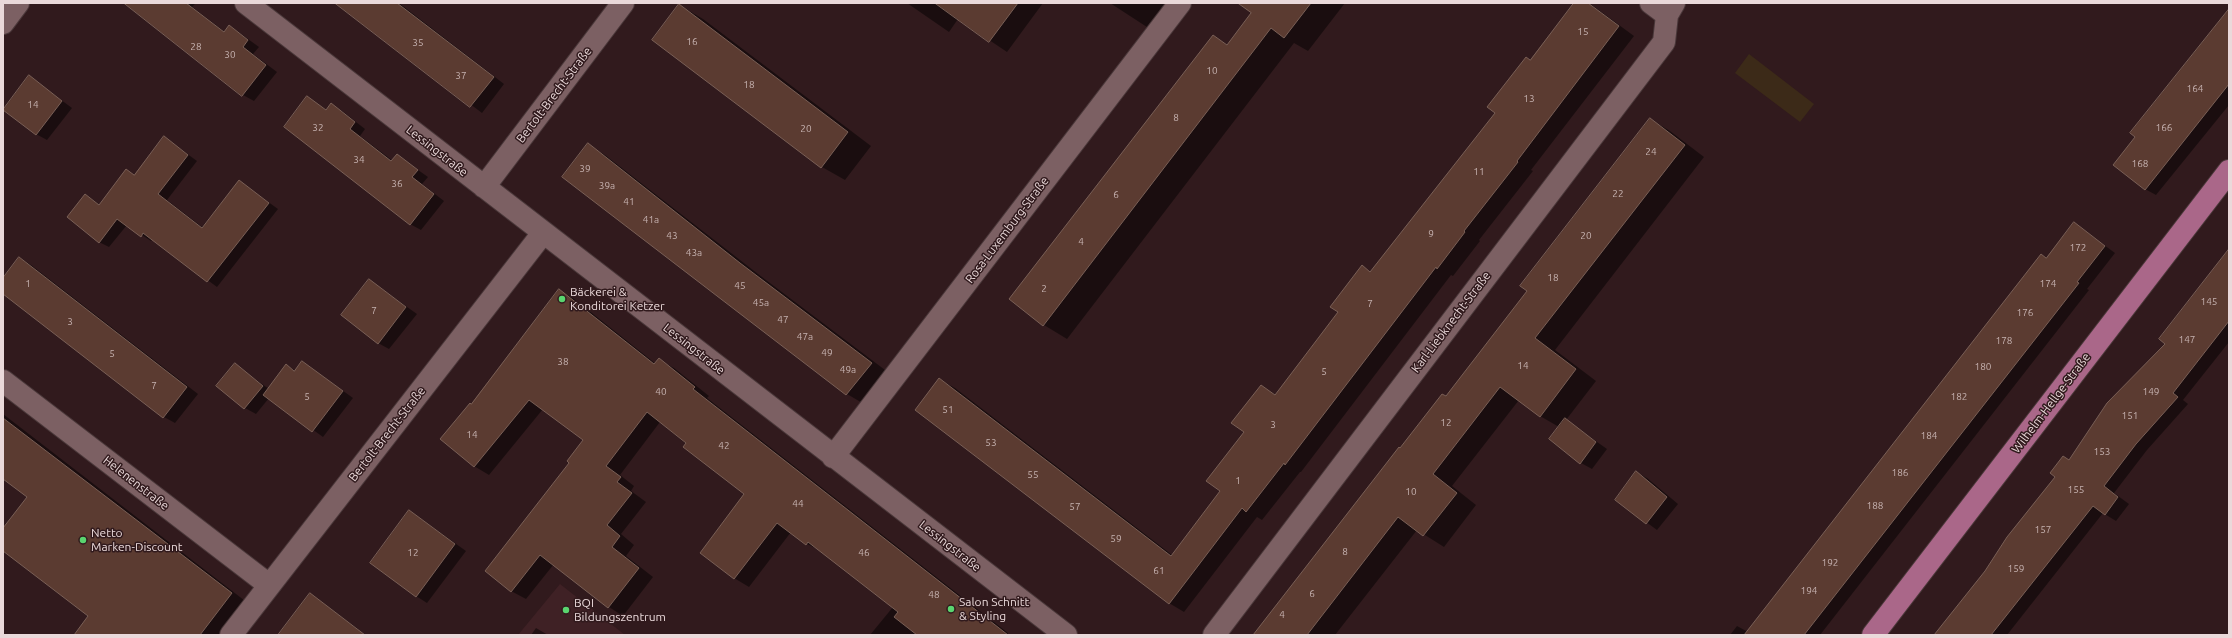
<!DOCTYPE html>
<meta charset="utf-8">
<style>
body{margin:0}
#map{position:relative;width:2232px;height:638px;overflow:hidden;background:#311a1d;font-family:Ubuntu,sans-serif}
canvas{display:block}
.frame{position:absolute;inset:0;border:4px solid #ead9da;pointer-events:none}
</style>
<div id="map">
<canvas width="2232" height="638"></canvas>
<div class="frame"></div>
</div>
<script>
const c = document.querySelector('canvas').getContext('2d');
c.lineJoin = 'round';
function paint(path, color) {
  c.fillStyle = color;
  c.fill(path, 'evenodd');
}
function trace(path, color, width, dash) {
  c.strokeStyle = color;
  c.lineWidth = width;
  c.lineCap = dash ? 'butt' : 'round';
  c.setLineDash(dash || []);
  c.stroke(path);
}
function drawText(font, color, halo, rows, align = 'center') {
  c.font = font + ' Ubuntu,sans-serif';
  c.lineWidth = 3;
  c.setLineDash([]);
  c.textBaseline = 'middle';
  c.strokeStyle = halo;
  c.fillStyle = color;
  for (const [text, x, y, turn = 0] of rows) {
    c.save();
    c.translate(x, y);
    c.rotate((+turn || 0) * Math.PI / 180);
    c.textAlign = isNaN(turn) ? turn : align;
    if (halo) c.strokeText(text, 0, 0);
    c.fillText(text, 0, 0);
    c.restore();
  }
}
const built = new Path2D(`
 M 560,584 L 625,635 L 518,635 Z`);
const green = new Path2D(`
 M 1749,54 L 1814,104 L 1800,122 L 1735,73 Z`);
const shadow = new Path2D(`
 M 125,3 L 196,3 L 192,7 L 225,32 L 230,26 L 259,47 L 253,54 L 277,72 L 254,101 L 243,95 Z
 M 337,3 L 399,3 L 504,84 L 482,113 Z
 M 907,3 L 1043,3 L 1007,52 L 958,19 L 949,32 Z
 M 1110,3 L 1170,3 L 1150,29 Z
 M 1260,3 L 1345,3 L 1308,51 L 1294,43 L 1067,339 L 1044,325 L 1010,299 L 1213,36 L 1228,45 Z
 M 1575,3 L 1589,3 L 1634,36 L 1531,170 L 1533,171 L 1479,240 L 1480,241 L 1453,276 L 1451,275 L 1301,472 L 1300,472 L 1262,520 L 1257,517 L 1184,612 L 1169,603 L 940,380 L 955,388 L 1172,555 L 1221,491 L 1245,432 L 1261,386 L 1276,395 L 1339,312 L 1362,267 L 1371,272 L 1496,112 L 1531,61 Z
 M 679,5 L 703,19 L 871,146 L 845,180 L 822,167 Z
 M 2229,11 L 2229,105 L 2156,195 L 2145,189 Z
 M 30,77 L 72,108 L 47,140 L 36,134 Z
 M 307,98 L 327,110 L 331,105 L 342,111 L 365,129 L 360,136 L 393,161 L 397,155 L 428,177 L 422,184 L 444,201 L 421,230 L 410,224 Z
 M 1650,119 L 1670,131 L 1704,157 L 1555,350 L 1596,381 L 1566,420 L 1607,449 L 1592,469 L 1581,463 L 1559,427 L 1540,416 L 1519,400 L 1452,486 L 1476,505 L 1444,547 L 1417,530 L 1335,635 L 1254,635 L 1401,449 L 1446,397 L 1528,291 Z
 M 164,137 L 197,161 L 167,200 L 202,227 L 239,181 L 278,209 L 217,287 L 152,239 L 151,241 L 127,225 L 109,247 L 99,242 L 86,195 L 100,205 L 135,176 Z
 M 588,145 L 605,155 L 758,274 L 889,373 L 864,404 L 847,394 L 563,177 Z
 M 2074,223 L 2115,253 L 2087,289 L 2089,290 L 1820,635 L 1730,635 L 1737,626 L 1748,632 L 2041,255 L 2047,259 Z
 M 2229,249 L 2229,342 L 2183,400 L 2188,404 L 2147,450 L 2114,493 L 2129,504 L 2116,521 L 2103,513 L 2007,635 L 1935,635 L 1986,572 L 2069,461 L 2167,344 Z
 M 20,258 L 31,265 L 198,394 L 175,423 L 164,417 L 3,293 L 3,280 Z
 M 369,280 L 417,314 L 389,349 L 378,343 Z
 M 559,290 L 573,298 L 656,364 L 659,360 L 674,368 L 709,396 L 707,398 L 1008,633 L 1007,635 L 870,635 L 893,607 L 822,551 L 807,544 L 791,532 L 749,587 L 734,578 L 701,553 L 746,494 L 660,422 L 620,475 L 634,486 L 631,491 L 646,502 L 621,534 L 634,545 L 626,556 L 653,577 L 623,616 L 609,607 L 554,564 L 526,599 L 511,591 L 571,463 L 585,440 L 543,409 L 489,475 L 474,466 L 472,405 Z
 M 303,362 L 353,398 L 323,437 L 269,398 L 256,414 L 245,408 L 235,365 L 269,389 L 287,366 L 296,371 Z
 M 3,414 L 249,604 L 225,635 L 75,635 L 89,616 L 3,550 L 3,530 L 28,497 L 3,470 Z
 M 1636,472 L 1647,478 L 1678,504 L 1657,530 L 1616,500 Z
 M 410,511 L 466,551 L 427,603 L 416,596 Z
 M 310,594 L 358,629 L 353,635 L 278,635 Z
 M 536,628 L 548,635 L 531,635 Z`);
const building = new Path2D(`
 M 124,3 L 186,3 L 224,32 L 229,25 L 248,40 L 243,47 L 266,65 L 242,96 Z
 M 335,3 L 397,3 L 494,77 L 470,107 Z
 M 935,3 L 1018,3 L 989,42 Z
 M 1238,3 L 1311,3 L 1284,38 L 1271,28 L 1043,326 L 1009,299 L 1213,35 L 1227,45 L 1251,13 Z
 M 1574,3 L 1588,3 L 1619,26 L 1517,161 L 1518,162 L 1464,231 L 1465,232 L 1437,269 L 1436,267 L 1285,465 L 1284,463 L 1246,512 L 1242,508 L 1169,604 L 915,410 L 939,378 L 1171,556 L 1220,491 L 1206,481 L 1244,432 L 1231,423 L 1261,385 L 1275,395 L 1338,312 L 1330,307 L 1362,265 L 1370,272 L 1495,113 L 1487,107 L 1526,57 L 1530,60 Z
 M 679,4 L 848,132 L 821,168 L 652,40 Z
 M 2229,9 L 2229,84 L 2145,190 L 2113,165 L 2135,137 L 2130,133 Z
 M 29,75 L 62,101 L 36,135 L 3,110 Z
 M 307,96 L 326,110 L 331,103 L 355,122 L 350,129 L 391,161 L 397,154 L 418,170 L 412,177 L 434,194 L 410,225 L 284,127 Z
 M 1650,118 L 1685,145 L 1535,338 L 1576,369 L 1540,417 L 1500,387 L 1433,474 L 1457,493 L 1423,536 L 1398,517 L 1307,635 L 1253,635 L 1399,447 L 1400,448 L 1442,394 L 1446,396 L 1527,291 L 1520,286 Z
 M 164,136 L 188,155 L 158,194 L 202,228 L 239,180 L 269,203 L 207,282 L 143,233 L 141,237 L 117,219 L 99,243 L 67,217 L 85,194 L 99,205 L 126,169 L 134,175 Z
 M 588,143 L 740,263 L 872,363 L 846,395 L 562,177 Z
 M 2074,222 L 2105,246 L 2077,282 L 2079,283 L 1804,635 L 1744,635 L 2041,254 L 2046,258 Z
 M 2229,249 L 2229,321 L 2173,393 L 2178,397 L 2136,444 L 2104,486 L 2118,497 L 2105,515 L 2093,506 L 1991,635 L 1934,635 L 1985,571 L 2007,537 L 2055,477 L 2050,473 L 2063,456 L 2069,460 L 2107,403 L 2165,344 L 2159,339 Z
 M 19,257 L 187,387 L 163,418 L 3,294 L 3,278 Z
 M 369,279 L 406,307 L 378,344 L 341,315 Z
 M 559,289 L 654,364 L 659,358 L 695,387 L 693,389 L 1008,635 L 917,635 L 894,617 L 898,612 L 808,542 L 806,545 L 777,523 L 734,579 L 700,553 L 744,494 L 683,447 L 686,443 L 647,412 L 606,466 L 621,477 L 617,482 L 632,493 L 607,525 L 620,536 L 612,547 L 639,568 L 608,608 L 540,555 L 511,592 L 485,571 L 569,463 L 567,461 L 583,440 L 529,400 L 474,467 L 440,439 L 470,403 L 471,404 Z
 M 302,361 L 343,391 L 312,432 L 263,395 L 286,364 L 294,371 Z
 M 235,363 L 263,386 L 244,409 L 216,386 Z
 M 3,418 L 232,593 L 200,635 L 74,635 L 88,616 L 3,551 L 3,528 L 27,497 L 3,479 Z
 M 1565,418 L 1596,442 L 1580,464 L 1549,439 Z
 M 1636,471 L 1667,497 L 1646,524 L 1615,500 Z
 M 409,510 L 455,544 L 416,597 L 370,563 Z
 M 310,593 L 365,635 L 278,635 Z`);
const minor = new Path2D(`
 M 246,3 L 1066,635
 M 1651,3 L 1667,15
 M 3,23 L 18,3
 M 484,187 L 623,3
 M 3,381 L 269,585
 M 833,457 L 1180,3
 M 231,635 L 543,233
 M 1214,635 L 1664,42 L 1667,15 L 1674,3`);
const major = new Path2D(`
 M 1873,635 L 2229,171`);
const markers = [
 [562,299,4,"#5ad56f"],
 [83,540,4,"#5ad56f"],
 [951,609,4,"#5ad56f"],
 [566,610,4,"#5ad56f"]
];
const numberNames = [
 ["15",1583,32],
 ["16",692,42],
 ["35",418,43],
 ["28",196,47],
 ["30",230,55],
 ["10",1212,71],
 ["37",461,76],
 ["18",749,85],
 ["164",2195,89],
 ["13",1529,99],
 ["14",33,105],
 ["8",1176,118],
 ["32",318,128],
 ["166",2164,128],
 ["20",806,129],
 ["24",1651,152],
 ["34",359,160],
 ["168",2140,164],
 ["39",585,169],
 ["11",1479,172],
 ["36",397,184],
 ["39a",607,186],
 ["22",1618,194],
 ["6",1116,195],
 ["41",629,202],
 ["41a",651,220],
 ["9",1431,234],
 ["43",672,236],
 ["20",1586,236],
 ["4",1081,242],
 ["172",2078,248],
 ["43a",694,253],
 ["18",1553,278],
 ["1",28,284],
 ["174",2048,284],
 ["45",740,286],
 ["2",1044,289],
 ["145",2209,302],
 ["45a",761,303],
 ["7",1370,304],
 ["7",374,311],
 ["176",2025,313],
 ["47",783,320],
 ["3",70,322],
 ["47a",805,337],
 ["147",2187,340],
 ["178",2004,341],
 ["49",827,353],
 ["5",112,354],
 ["38",563,362],
 ["14",1523,366],
 ["180",1983,367],
 ["49a",848,370],
 ["5",1324,372],
 ["7",154,386],
 ["40",661,392],
 ["149",2151,392],
 ["5",307,397],
 ["182",1959,397],
 ["51",948,410],
 ["151",2130,416],
 ["12",1446,423],
 ["3",1273,425],
 ["14",472,435],
 ["184",1929,436],
 ["53",991,443],
 ["42",724,446],
 ["153",2102,452],
 ["186",1900,473],
 ["55",1033,475],
 ["1",1238,481],
 ["155",2076,490],
 ["10",1411,492],
 ["44",798,504],
 ["188",1875,506],
 ["57",1075,507],
 ["157",2043,530],
 ["59",1116,539],
 ["8",1345,552],
 ["12",413,553],
 ["46",864,553],
 ["192",1830,563],
 ["159",2016,569],
 ["61",1159,571],
 ["194",1809,591],
 ["6",1312,594],
 ["48",934,595],
 ["4",1282,615]
];
const streetNames = [
 ["Bertolt-Brecht-Straße",554,95,-53],
 ["Lessingstraße",437,151,38],
 ["Rosa-Luxemburg-Straße",1007,230,-53],
 ["Karl-Liebknecht-Straße",1451,322,-53],
 ["Lessingstraße",694,349,38],
 ["Wilhelm-Hellge-Straße",2051,403,-53],
 ["Bertolt-Brecht-Straße",387,434,-52],
 ["Helenenstraße",136,483,38],
 ["Lessingstraße",950,546,38]
];
const poiNames = [
 ["Bäckerei &",570,292],
 ["Konditorei Ketzer",570,306],
 ["Netto",91,533],
 ["Marken-Discount",91,547],
 ["Salon Schnitt",959,602],
 ["& Styling",959,616],
 ["BQI",574,603],
 ["Bildungszentrum",574,617]
];
paint(built, '#3f2125');
paint(green, '#3c2a18');
paint(shadow, '#0007');
paint(building, '#5b3b31');
trace(building, '#795f56', 1);
trace(minor, '#4a383a', 24);
trace(major, '#4a383a', 24);
trace(minor, '#7c6063', 22);
trace(major, '#aa6789', 22);
for (const [x, y, r, color] of markers) {
  const dot = new Path2D();
  dot.arc(x, y, r, 0, 2 * Math.PI);
  c.fillStyle = color;
  c.fill(dot);
  trace(dot, '#311a1d', 1.5);
}
drawText('10px', '#c6b2b0', null, numberNames);
drawText('12px', '#ead9da', '#311a1d', streetNames);
drawText('12px', '#ead9da', '#311a1d', poiNames, 'left');
</script>
